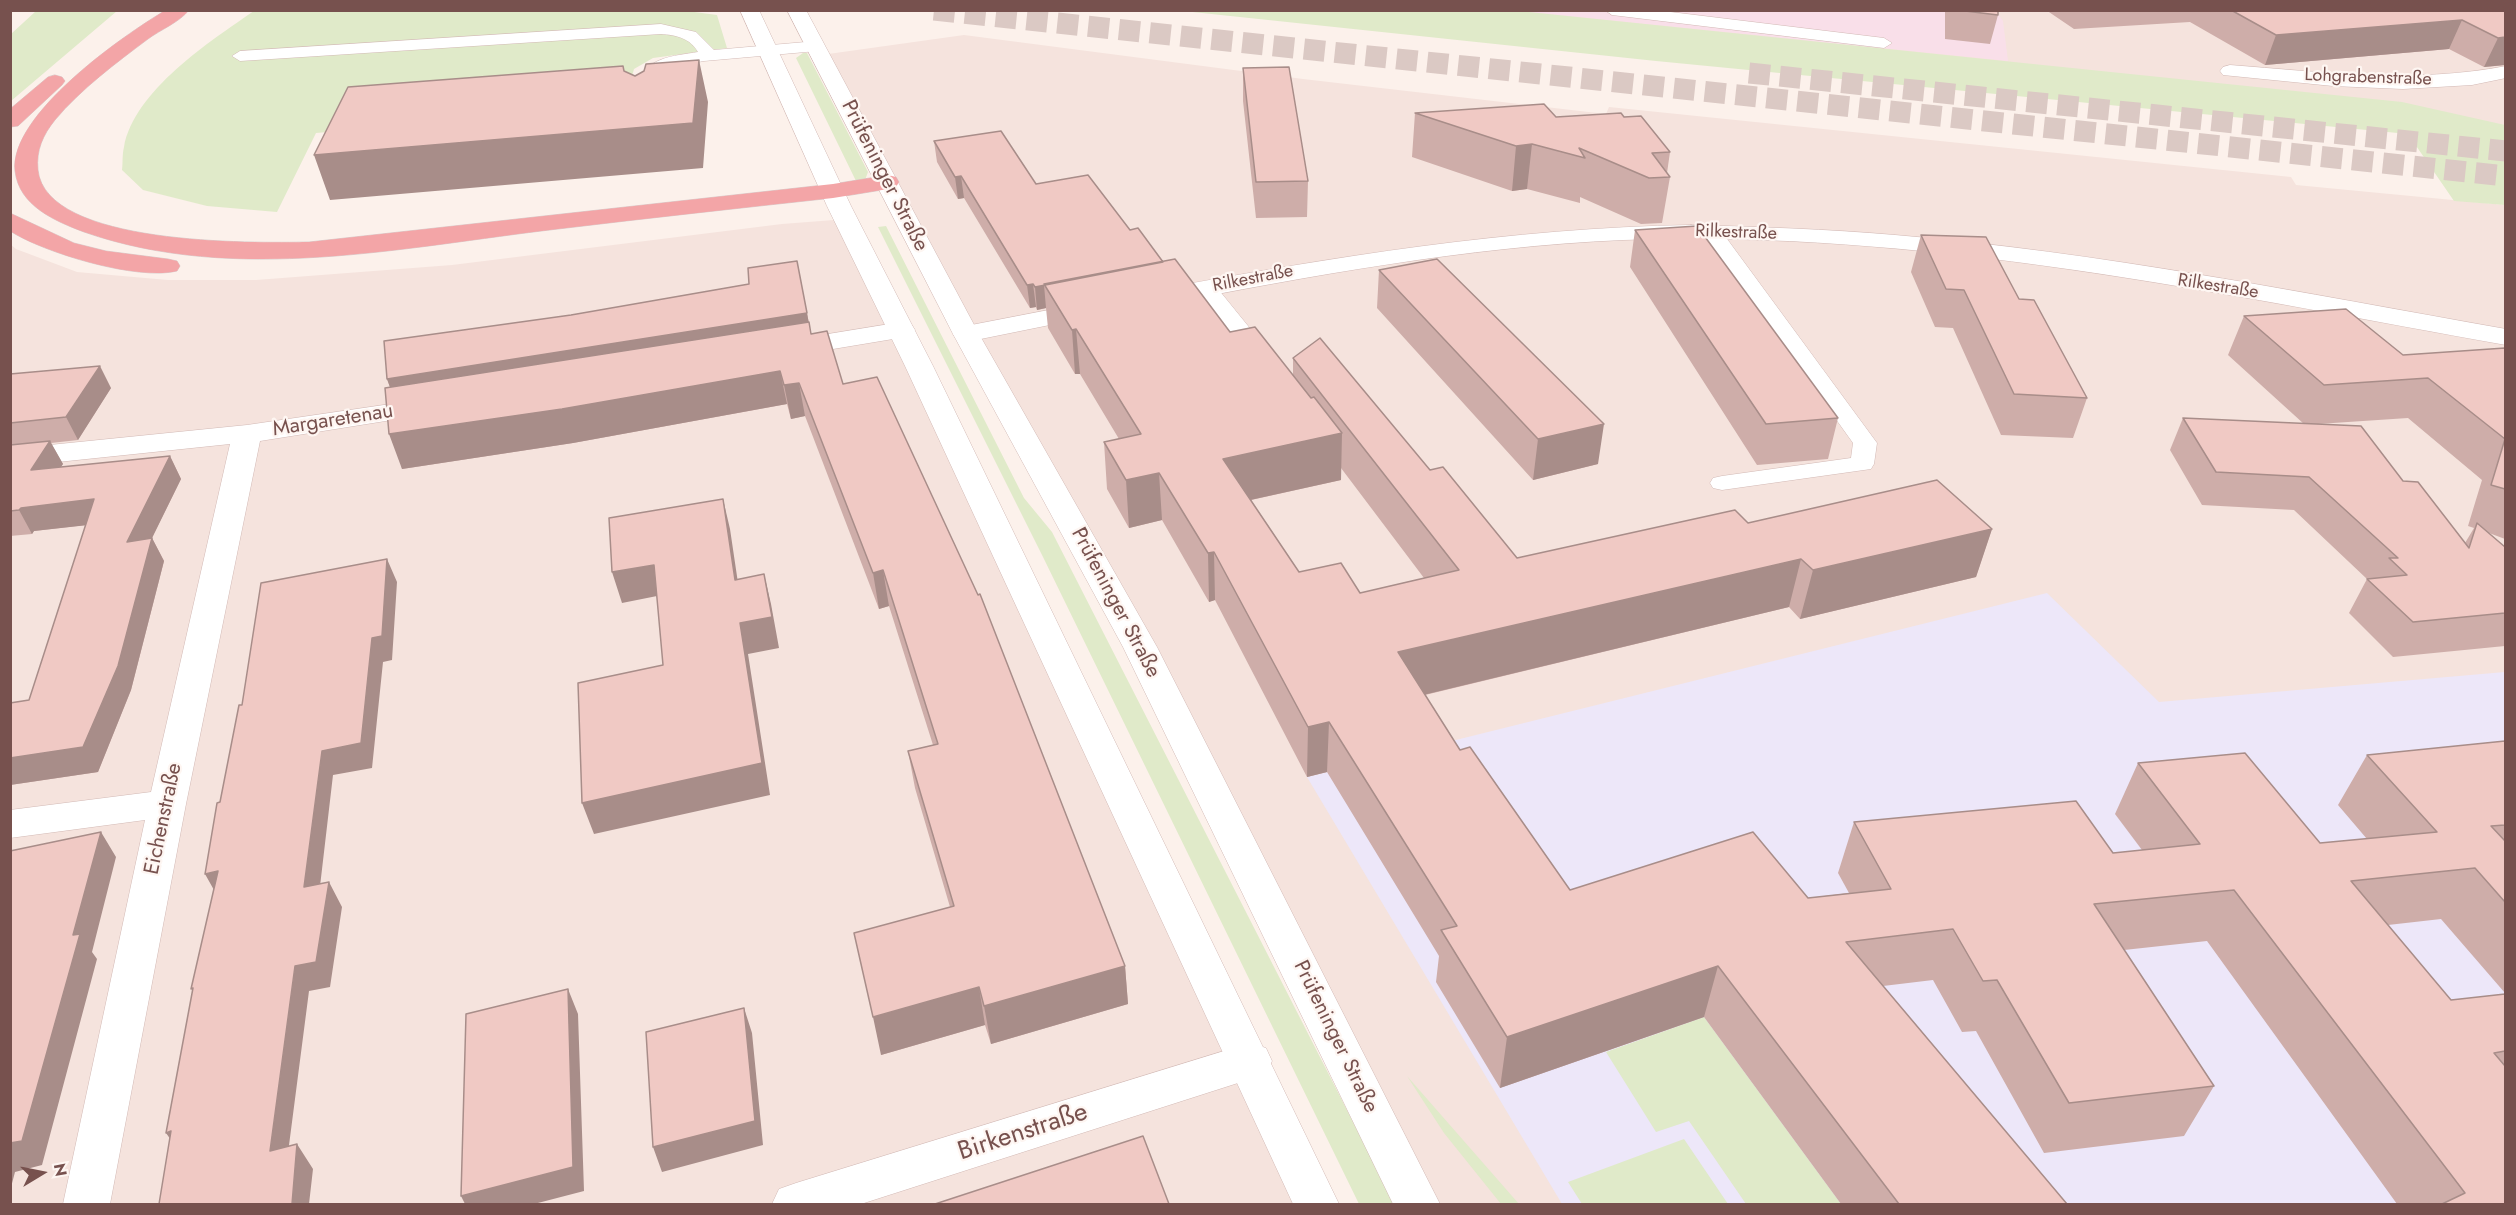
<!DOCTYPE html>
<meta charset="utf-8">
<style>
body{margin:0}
#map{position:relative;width:2516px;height:1215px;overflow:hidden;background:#fcf1eb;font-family:Jost,sans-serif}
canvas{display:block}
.frame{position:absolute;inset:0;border:12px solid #77514e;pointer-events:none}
.north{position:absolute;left:12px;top:1143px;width:60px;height:60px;-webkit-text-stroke:4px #fef6f2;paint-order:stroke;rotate:80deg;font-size:16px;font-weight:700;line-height:24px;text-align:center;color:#77514e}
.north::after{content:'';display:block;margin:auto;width:21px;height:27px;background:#77514e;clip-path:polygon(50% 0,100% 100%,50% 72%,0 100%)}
</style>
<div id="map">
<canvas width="2516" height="1215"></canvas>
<div class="frame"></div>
<div class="north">N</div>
</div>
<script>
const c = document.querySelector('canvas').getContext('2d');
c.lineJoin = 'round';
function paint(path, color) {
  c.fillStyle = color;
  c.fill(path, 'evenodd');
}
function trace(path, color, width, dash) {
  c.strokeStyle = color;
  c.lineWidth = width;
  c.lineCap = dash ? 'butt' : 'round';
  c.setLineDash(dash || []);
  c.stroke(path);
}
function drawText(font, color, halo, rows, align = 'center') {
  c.font = font + ' Jost,sans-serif';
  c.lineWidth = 4.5;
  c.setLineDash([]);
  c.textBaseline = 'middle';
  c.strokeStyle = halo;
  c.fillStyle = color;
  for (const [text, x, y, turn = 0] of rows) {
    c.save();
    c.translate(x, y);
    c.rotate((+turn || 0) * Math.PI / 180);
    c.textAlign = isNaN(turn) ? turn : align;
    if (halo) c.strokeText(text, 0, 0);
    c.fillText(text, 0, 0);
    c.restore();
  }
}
const residential = new Path2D(`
 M 1389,11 L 2505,11 L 2505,128 Z
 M 964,35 L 1303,79 L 1606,114 L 1609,107 L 2291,177 L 2296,185 L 2505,205 L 2505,1204 L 1423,1204 L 1140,647 L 821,55 Z
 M 847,219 L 1250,1061 L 1316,1204 L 11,1204 L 10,244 L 16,249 L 77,272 L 168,280 L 256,280 L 452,265 L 782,224 Z`);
const education = new Path2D(`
 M 2047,593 L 2159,702 L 2505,672 L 2505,1204 L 1562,1204 L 1307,777 Z`);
const medical = new Path2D(`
 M 1519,11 L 1996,11 L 2003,21 L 2008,61 Z`);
const green = new Path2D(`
 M 36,11 L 117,11 L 11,101 L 11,34 Z
 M 254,11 L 687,11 L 717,15 L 727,48 L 653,58 L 634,69 L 624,107 L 316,133 L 277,212 L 207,206 L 143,190 L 122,170 C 123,163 122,155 124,147 C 134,91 210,41 254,11 Z
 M 1183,11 L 1519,11 L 2402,102 L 2505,125 L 2505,205 L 2454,201 L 2408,134 L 1656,61 Z
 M 803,53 L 807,53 L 868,172 L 865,180 L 856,181 L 796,58 Z
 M 886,226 L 1024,498 L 1052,532 L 1395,1204 L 1359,1204 L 1043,557 L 878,227 Z
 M 1704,1017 L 1841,1204 L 1746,1204 L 1689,1121 L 1656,1132 L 1606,1052 Z
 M 1407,1076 L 1519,1204 L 1501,1204 L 1444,1133 Z
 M 1684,1139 L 1728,1204 L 1582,1204 L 1568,1182 Z`);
const motorwayTunnel = new Path2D(`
 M 934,10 L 2506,176
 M 1749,73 L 2506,151`);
const service = new Path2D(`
 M 1605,10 L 1654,10 L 1884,38 L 1892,43 L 1884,48 L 1612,15 Z
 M 661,24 L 696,32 L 714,50 L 817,41 L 825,46 L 817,51 L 704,61 L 670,67 L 658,73 L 655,86 L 647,91 L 639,86 C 643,57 674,56 698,52 C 690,38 676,35 661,34 L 240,61 L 232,56 L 240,51 Z
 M 1712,226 L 1719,228 L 1877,443 L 1874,464 L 1871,469 L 1722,490 L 1713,488 L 1710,483 L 1713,478 L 1722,476 L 1851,458 L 1853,443 L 1702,232 Z
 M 1207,282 L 1214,284 L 1257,337 L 1260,342 L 1257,347 L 1241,347 L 1200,292 L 1197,288 L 1200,284 Z`);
const minor = new Path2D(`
 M 2230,65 C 2323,72 2413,84 2506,66 L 2506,78 L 2472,85 L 2403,89 L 2333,86 L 2223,75 L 2220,71 L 2223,67 Z
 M 1691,225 C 1759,227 1827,229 1895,235 C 2100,252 2303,293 2506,329 L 2506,345 C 2215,293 1920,229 1623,240 C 1465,247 1310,276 1155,306 L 1146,303 L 1142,298 L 1146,293 L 1155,290 C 1333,257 1510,228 1691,225 Z
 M 1090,302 L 1099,305 L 1103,310 L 1099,315 L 966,342 L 957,340 L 953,334 L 957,328 L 966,326 Z
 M 902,322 L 911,324 L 915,330 L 911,336 L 785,357 L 776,355 L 772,349 L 776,343 L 785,341 Z
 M 432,398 L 442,400 L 446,406 L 442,412 L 260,441 L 186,804 L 110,1204 L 63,1204 L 145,820 L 10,838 L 10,810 L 151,792 L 230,444 L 10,467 L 10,449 L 247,425 Z
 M 1250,1043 L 1266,1048 L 1272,1061 L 1266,1074 L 861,1204 L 772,1204 L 779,1189 L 796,1183 Z`);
const tertiary = new Path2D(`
 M 740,10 L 759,10 L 851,206 L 933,366 L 1339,1204 L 1293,1204 L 905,366 L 827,206 Z
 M 787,10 L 806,10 L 979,334 L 1157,647 L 1440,1204 L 1393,1204 L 1123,647 L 953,334 Z`);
const motorway = new Path2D(`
 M 166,10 L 189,10 C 180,22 160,30 148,39 C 116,63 81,89 55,120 C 43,135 36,150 38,170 C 46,246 253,243 309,242 L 833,184 L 888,175 L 896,177 L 899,182 L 896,187 L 888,189 L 833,198 C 741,208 649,218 558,229 C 403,247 236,285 84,232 C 55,221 19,206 15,171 C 9,115 122,36 166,10 Z
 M 55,75 L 62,77 L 65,81 L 62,85 L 18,126 L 10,127 L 10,109 L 48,77 Z
 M 10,213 L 74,243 L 106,251 L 168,259 L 177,261 L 180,266 L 177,271 C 138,281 44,253 10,231 Z`);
const wall = new Path2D(`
 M 1945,10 L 1998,10 L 1998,15 L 1990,44 L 1945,39 Z
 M 2046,10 L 2505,10 L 2505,65 L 2484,67 L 2449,49 L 2265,65 L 2190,22 L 2074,29 Z
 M 1243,68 L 1308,181 L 1307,217 L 1256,218 L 1243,101 Z
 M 1415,113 L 1556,117 L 1624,117 L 1670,152 L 1667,173 L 1670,177 L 1662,223 L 1641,224 L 1580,197 L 1580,203 L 1527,189 L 1512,191 L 1412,157 Z
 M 934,141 L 1036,184 L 1130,230 L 1163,262 L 1230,332 L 1293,375 L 1293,358 L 1430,470 L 1517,558 L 1748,523 L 1992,529 L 1976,577 L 1800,619 L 1789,607 L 1425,695 L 1460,750 L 1570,890 L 1808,898 L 1849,893 L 1838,873 L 1854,822 L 2113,853 L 2142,850 L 2115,814 L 2138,763 L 2320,843 L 2367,839 L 2338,805 L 2367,755 L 2505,741 L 2505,993 L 2441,919 L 2388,925 L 2451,1000 L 2505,994 L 2505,1204 L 2397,1204 L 2207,941 L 2124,950 L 2214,1086 L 2184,1136 L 2044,1153 L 1976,1031 L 1962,1032 L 1933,980 L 1883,986 L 2067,1204 L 1841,1204 L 1704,1017 L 1500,1088 L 1436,982 L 1439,956 L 1327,772 L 1307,777 L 1215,600 L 1209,602 L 1162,520 L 1129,528 L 1107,489 L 1104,442 L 1119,439 L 1080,374 L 1075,374 L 1048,328 L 1046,308 L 1037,310 L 1036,307 L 1030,308 L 964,198 L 958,199 L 937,162 ZM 1341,468 L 1424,578 L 1360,593 L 1299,572 L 1251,500 L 1341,480 Z
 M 1635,230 L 1838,418 L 1828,459 L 1757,465 L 1630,267 Z
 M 1921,235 L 2019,299 L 2087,398 L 2073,438 L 2001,435 L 1953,328 L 1935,327 L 1911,272 Z
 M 797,261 L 811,334 L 843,384 L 1125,966 L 1128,1004 L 991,1044 L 985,1025 L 881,1055 L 950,907 L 915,788 L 908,751 L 933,745 L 889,606 L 879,609 L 805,416 L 791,419 L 787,404 L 573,443 L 402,469 L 390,387 L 387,379 L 571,315 L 749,284 Z
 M 1379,270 L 1598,464 L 1533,480 L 1377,308 Z
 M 2244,316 L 2403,355 L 2505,348 L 2505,539 L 2489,533 L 2505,547 L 2505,646 L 2393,657 L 2349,613 L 2367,579 L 2294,510 L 2202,505 L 2170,450 L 2183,418 L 2304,424 L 2228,355 ZM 2408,418 L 2482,480 L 2468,526 L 2474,528 L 2465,543 L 2403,481 L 2318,424 Z
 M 10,374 L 111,388 L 78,440 L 51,443 L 63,464 L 60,467 L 170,456 L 181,479 L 152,538 L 164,561 L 131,690 L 98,772 L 10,785 L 10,703 L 29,700 L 86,525 L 34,531 L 32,534 L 10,536 Z`);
const shadedWall = new Path2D(`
 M 2462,20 L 2449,49 L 2265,65 L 2276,35 Z
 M 2505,37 L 2505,65 L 2484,67 L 2498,38 Z
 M 699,60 L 708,102 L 703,168 L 330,200 L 314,155 Z
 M 1532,144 L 1527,189 L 1512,191 L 1516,146 Z
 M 961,176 L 964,198 L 958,199 L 955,177 Z
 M 1033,284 L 1036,307 L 1030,308 L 1027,285 Z
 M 1044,285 L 1046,308 L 1037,310 L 1035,287 Z
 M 807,313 L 811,335 L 395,401 L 387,379 Z
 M 1076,329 L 1080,374 L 1075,374 L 1072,330 Z
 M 100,366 L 111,388 L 78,440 L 66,417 Z
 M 780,371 L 787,404 L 573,443 L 402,469 L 389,434 Z
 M 799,383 L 805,416 L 791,419 L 784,385 Z
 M 1604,424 L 1598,464 L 1533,480 L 1538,439 Z
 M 1342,433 L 1341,480 L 1223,506 L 1223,459 Z
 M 50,441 L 63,464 L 44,493 L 31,470 Z
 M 170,456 L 181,479 L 152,538 L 164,561 L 131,690 L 98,772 L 10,785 L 10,758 L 127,542 Z
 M 1159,473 L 1162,520 L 1129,528 L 1126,480 Z
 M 94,499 L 106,523 L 34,531 L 32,534 L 19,510 L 21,508 Z
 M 723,499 L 730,529 L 742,610 L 735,580 Z
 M 1992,529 L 1976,577 L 1800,619 L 1813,570 Z
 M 1214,552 L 1215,600 L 1209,602 L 1208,553 Z
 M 387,559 L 397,582 L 392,660 L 383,662 L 372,768 L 333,775 L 317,912 L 304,887 L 322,751 L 372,638 Z
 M 1801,559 L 1789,607 L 1394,702 L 1398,652 Z
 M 654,565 L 662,595 L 622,603 L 612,572 Z
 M 883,570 L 889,606 L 879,609 L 873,573 Z
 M 764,574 L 771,604 L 779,648 L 748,654 L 770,795 L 594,834 L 582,803 L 740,623 Z
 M 1329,722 L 1327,772 L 1307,777 L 1308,727 Z
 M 101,832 L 116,857 L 92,952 L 97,959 L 42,1165 L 15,1172 L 10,1191 L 10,1143 L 73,935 Z
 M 218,871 L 219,899 L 205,874 Z
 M 329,882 L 342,907 L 330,987 L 309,991 L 285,1176 L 270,1151 L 295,966 Z
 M 1125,966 L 1128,1004 L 991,1044 L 984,1006 Z
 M 1718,966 L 1704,1017 L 1500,1088 L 1507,1037 Z
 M 979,987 L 985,1025 L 881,1055 L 873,1017 Z
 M 568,989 L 578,1014 L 584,1191 L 534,1204 L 465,1204 L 461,1196 Z
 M 744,1008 L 752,1033 L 763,1145 L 662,1172 L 653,1147 Z
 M 171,1131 L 183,1157 L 166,1133 Z
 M 297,1144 L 313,1169 L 309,1204 L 292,1204 Z`);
const building = new Path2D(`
 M 1957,10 L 1998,10 L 1998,15 Z
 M 2231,10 L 2505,10 L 2505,37 L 2498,38 L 2462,20 L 2276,35 Z
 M 699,60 L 693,123 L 314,155 L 348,87 L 623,66 L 624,71 L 635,76 L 644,71 L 646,64 Z
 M 1289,67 L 1308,181 L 1256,182 L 1243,68 Z
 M 1544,104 L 1556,117 L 1621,113 L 1624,117 L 1641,116 L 1670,152 L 1652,153 L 1670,177 L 1649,178 L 1579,148 L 1585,158 L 1532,144 L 1516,146 L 1415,113 Z
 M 1001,131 L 1036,184 L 1088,175 L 1130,230 L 1138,228 L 1163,262 L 1035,287 L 1033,284 L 1027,285 L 961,176 L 955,177 L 934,141 Z
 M 1697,226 L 1838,418 L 1766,424 L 1635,230 Z
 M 1921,235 L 1986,237 L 2019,299 L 2034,300 L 2087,398 L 2014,394 L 1964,290 L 1946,289 Z
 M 1175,259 L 1230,332 L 1255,327 L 1311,398 L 1314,397 L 1342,433 L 1223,459 L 1299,572 L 1341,563 L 1360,593 L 1459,570 L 1293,358 L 1320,338 L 1430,470 L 1443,467 L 1517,558 L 1735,510 L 1748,523 L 1937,480 L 1992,529 L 1813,570 L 1801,559 L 1398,652 L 1460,750 L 1470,747 L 1570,890 L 1753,832 L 1808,898 L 1891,889 L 1854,822 L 2076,801 L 2113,853 L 2200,844 L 2138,763 L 2245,753 L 2320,843 L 2437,832 L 2367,755 L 2505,741 L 2505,825 L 2491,826 L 2505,841 L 2505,902 L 2475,868 L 2351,881 L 2451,1000 L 2505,994 L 2505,1051 L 2494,1053 L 2505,1066 L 2505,1204 L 2442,1204 L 2465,1193 L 2234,890 L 2094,904 L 2214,1086 L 2069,1103 L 1997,980 L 1983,981 L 1953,929 L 1846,942 L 2067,1204 L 1899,1204 L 1718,966 L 1507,1037 L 1441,930 L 1457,926 L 1329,722 L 1308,727 L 1214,552 L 1208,553 L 1159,473 L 1126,480 L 1104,442 L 1141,434 L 1076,329 L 1072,330 L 1044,284 Z
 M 1437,259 L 1604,424 L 1538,439 L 1379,270 Z
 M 797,261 L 807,313 L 387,379 L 384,341 L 571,315 L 749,284 L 748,268 Z
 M 2346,309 L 2403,355 L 2505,348 L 2505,489 L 2491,485 L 2505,439 L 2428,378 L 2324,385 L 2244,316 Z
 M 809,322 L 811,334 L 827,331 L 843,384 L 877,377 L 978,595 L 980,594 L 1125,966 L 984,1006 L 979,987 L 873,1017 L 854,933 L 954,906 L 908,751 L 938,744 L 883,570 L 873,573 L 799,383 L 784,385 L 780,371 L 562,409 L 389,434 L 385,388 Z
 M 100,366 L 66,417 L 10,423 L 10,374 Z
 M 2183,418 L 2361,426 L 2403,481 L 2418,482 L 2469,548 L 2477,523 L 2505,547 L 2505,613 L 2413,622 L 2367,579 L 2407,575 L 2389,558 L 2398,558 L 2309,477 L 2216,472 Z
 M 50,441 L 31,470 L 170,456 L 127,542 L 152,538 L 118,666 L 83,747 L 10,758 L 10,703 L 29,700 L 94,499 L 21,508 L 19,510 L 10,511 L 10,445 Z
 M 723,499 L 735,580 L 764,574 L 772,617 L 740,623 L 762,763 L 582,803 L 578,683 L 663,665 L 654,565 L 612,572 L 609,518 Z
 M 387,559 L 382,636 L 372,638 L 361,743 L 322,751 L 304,887 L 329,882 L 316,962 L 295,966 L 270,1151 L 297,1144 L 292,1204 L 159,1204 L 171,1131 L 166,1133 L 193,988 L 191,989 L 218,871 L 205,874 L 217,803 L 220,802 L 239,705 L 242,705 L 261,583 Z
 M 101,832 L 73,935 L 80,934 L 22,1141 L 10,1143 L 10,851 Z
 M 568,989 L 573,1167 L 461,1196 L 466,1014 Z
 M 744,1008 L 755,1121 L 653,1147 L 646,1032 Z
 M 1143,1136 L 1169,1204 L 935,1204 Z`);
const farStreetnames = [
 ["Lohgrabenstraße",2368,78,2],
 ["Rilkestraße",1736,233,2],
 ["Rilkestraße",1253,279,-11],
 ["Rilkestraße",2218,287,9]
];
const streetNames = [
 ["Prüfeninger Straße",884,176,63],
 ["Margaretenau",333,421,-9],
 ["Prüfeninger Straße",1115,603,62],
 ["Eichenstraße",164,819,-78],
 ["Prüfeninger Straße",1335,1037,64]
];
const nearStreetnames = [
 ["Birkenstraße",1023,1133,-18]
];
paint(residential, '#f5e3dd');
paint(education, '#ede7f9');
paint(medical, '#f9dfe9');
paint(green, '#e0eac9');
trace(motorwayTunnel, '#dbc9c4', 21, [21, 10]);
trace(service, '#d3bab6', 1);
trace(minor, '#d3bab6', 1);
trace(tertiary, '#d3bab6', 1);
trace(motorway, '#d9cecd', 1);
paint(service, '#fff');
paint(minor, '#fff');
paint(tertiary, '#fff');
paint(motorway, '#f3a5a7');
paint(wall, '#ceada9');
paint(shadedWall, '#a88d89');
paint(building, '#f0c9c4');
trace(building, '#a88d89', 1.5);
drawText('18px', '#77514e', '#fef6f2', farStreetnames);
drawText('21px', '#77514e', '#fef6f2', streetNames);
drawText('26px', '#77514e', '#fef6f2', nearStreetnames);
</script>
